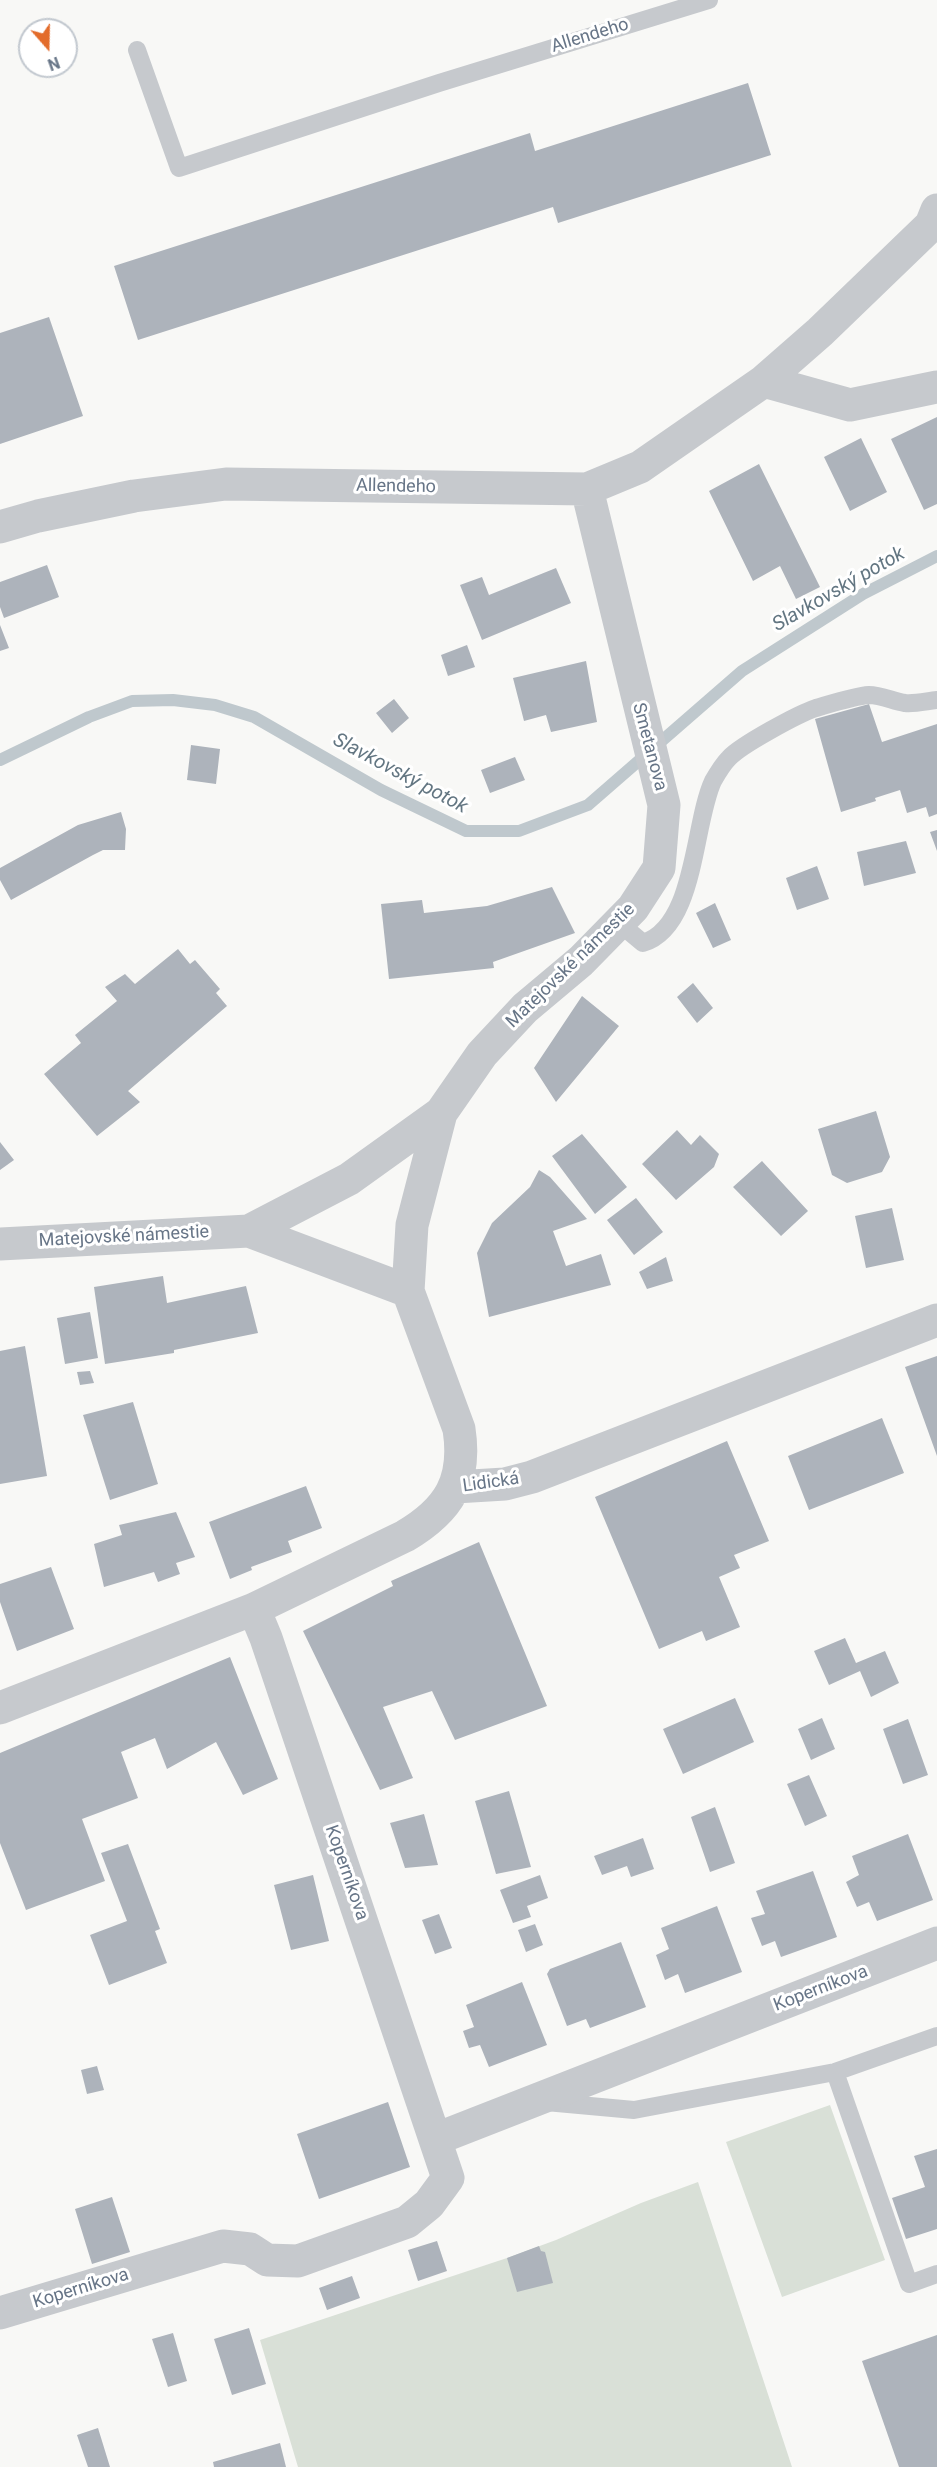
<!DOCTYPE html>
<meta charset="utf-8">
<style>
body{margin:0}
#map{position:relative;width:937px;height:2467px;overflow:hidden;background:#f8f8f6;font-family:Roboto,sans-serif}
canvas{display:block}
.north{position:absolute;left:18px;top:18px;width:60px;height:60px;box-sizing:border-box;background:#fff;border:2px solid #c2c8cf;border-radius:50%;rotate:160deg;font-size:16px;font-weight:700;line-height:24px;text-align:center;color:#677587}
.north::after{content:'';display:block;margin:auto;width:21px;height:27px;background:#e36c2b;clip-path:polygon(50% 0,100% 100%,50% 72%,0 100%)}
</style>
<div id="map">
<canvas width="937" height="2467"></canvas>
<div class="north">N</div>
</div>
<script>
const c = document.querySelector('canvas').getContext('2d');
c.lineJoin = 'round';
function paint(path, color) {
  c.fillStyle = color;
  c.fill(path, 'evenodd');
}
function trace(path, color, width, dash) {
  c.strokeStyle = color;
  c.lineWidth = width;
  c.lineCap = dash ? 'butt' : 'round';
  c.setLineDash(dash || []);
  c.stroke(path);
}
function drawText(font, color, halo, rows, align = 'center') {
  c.font = font + ' Roboto,sans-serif';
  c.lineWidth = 6;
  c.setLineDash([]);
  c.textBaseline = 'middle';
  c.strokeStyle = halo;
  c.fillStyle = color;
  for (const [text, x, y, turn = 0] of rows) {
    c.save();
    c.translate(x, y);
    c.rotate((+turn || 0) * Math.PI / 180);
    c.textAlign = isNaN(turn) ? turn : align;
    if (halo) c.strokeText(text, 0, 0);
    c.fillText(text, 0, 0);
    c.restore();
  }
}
const green = new Path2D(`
 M 830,2105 L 885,2260 L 782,2297 L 726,2142 Z
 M 698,2182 L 792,2467 L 298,2467 L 260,2340 L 507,2258 L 556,2240 L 641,2203 Z`);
const stream = new Path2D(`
 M 0,760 L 89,717 L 132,701 L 173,700 L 215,705 L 254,717 L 381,790 L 466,831 L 519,831 L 588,805 L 742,671 L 863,594 L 937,556`);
const building = new Path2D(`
 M 748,83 L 771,155 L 558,223 L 553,207 L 138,340 L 114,266 L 530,133 L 535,151 Z
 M 49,317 L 83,416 L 0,444 L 0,333 Z
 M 937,417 L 937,504 L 924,510 L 891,439 Z
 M 861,438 L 887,492 L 850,511 L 824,457 Z
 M 759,464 L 820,587 L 796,599 L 780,566 L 753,581 L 709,491 Z
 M 47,565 L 59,597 L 4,618 L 0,607 L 0,582 Z
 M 556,568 L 571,603 L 482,640 L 460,585 L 482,577 L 489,595 Z
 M 0,625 L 9,648 L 0,651 Z
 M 467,645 L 475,667 L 448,676 L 441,655 Z
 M 586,661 L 597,722 L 551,732 L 546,715 L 524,721 L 513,678 Z
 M 394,699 L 409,718 L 392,733 L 376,713 Z
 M 869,704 L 882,742 L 937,724 L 937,814 L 929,817 L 926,807 L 907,813 L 900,790 L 875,798 L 876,801 L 841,812 L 815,719 Z
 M 191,745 L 220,749 L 216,784 L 187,780 Z
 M 515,757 L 525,780 L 490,793 L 481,770 Z
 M 121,812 L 126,829 L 125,850 L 103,850 L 93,855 L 11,900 L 0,880 L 0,868 L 78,825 Z
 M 937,830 L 937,851 L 930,832 Z
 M 906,841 L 916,873 L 864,886 L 857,852 Z
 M 817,866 L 829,899 L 797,910 L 786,878 Z
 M 552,887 L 575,933 L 493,962 L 494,968 L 389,979 L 381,904 L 422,900 L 424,913 L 487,906 Z
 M 715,903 L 731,940 L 713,948 L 696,913 Z
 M 178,949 L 190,964 L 195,960 L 220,989 L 216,993 L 227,1006 L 128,1091 L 140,1102 L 97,1136 L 44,1074 L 81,1043 L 75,1035 L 117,1001 L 105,987 L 125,974 L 135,984 Z
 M 693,983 L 713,1008 L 697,1023 L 677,997 Z
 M 582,996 L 619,1026 L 556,1102 L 534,1068 Z
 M 876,1111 L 890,1157 L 882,1172 L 847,1183 L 832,1175 L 818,1129 Z
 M 677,1130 L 691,1145 L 700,1135 L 719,1154 L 714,1167 L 676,1200 L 642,1164 Z
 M 582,1134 L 627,1187 L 595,1214 L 552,1156 Z
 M 0,1142 L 14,1160 L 0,1170 Z
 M 762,1161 L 808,1211 L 781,1236 L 733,1187 Z
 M 539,1170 L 550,1177 L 587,1219 L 553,1231 L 566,1266 L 601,1254 L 611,1285 L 489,1317 L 477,1253 L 492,1223 L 530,1187 Z
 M 636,1198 L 663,1232 L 634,1255 L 607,1220 Z
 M 892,1208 L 904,1260 L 866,1268 L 855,1216 Z
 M 666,1257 L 673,1281 L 647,1289 L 639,1272 Z
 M 163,1276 L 167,1303 L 246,1286 L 258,1333 L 174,1350 L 174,1353 L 105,1364 L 94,1287 Z
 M 90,1312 L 98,1358 L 65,1364 L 57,1318 Z
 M 25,1346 L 47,1476 L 0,1484 L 0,1351 Z
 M 937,1356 L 937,1456 L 905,1367 Z
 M 90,1371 L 94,1383 L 80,1385 L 77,1372 Z
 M 133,1402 L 158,1484 L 110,1500 L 83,1415 Z
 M 882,1418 L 904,1473 L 809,1510 L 788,1456 Z
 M 727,1441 L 769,1541 L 734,1555 L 740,1568 L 719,1577 L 740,1627 L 706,1641 L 702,1631 L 659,1649 L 595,1497 Z
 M 306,1486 L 322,1528 L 288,1541 L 292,1552 L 251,1567 L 252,1570 L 230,1579 L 209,1522 Z
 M 176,1512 L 195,1557 L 176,1563 L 180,1574 L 158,1582 L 154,1572 L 104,1587 L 94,1544 L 122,1535 L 119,1525 Z
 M 479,1542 L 547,1706 L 455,1740 L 432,1691 L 383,1707 L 413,1778 L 380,1790 L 303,1631 L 393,1586 L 391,1581 Z
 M 51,1567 L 74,1629 L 17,1651 L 0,1602 L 0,1584 Z
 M 845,1638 L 856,1663 L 885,1651 L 899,1683 L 871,1697 L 860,1671 L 829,1685 L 814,1651 Z
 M 230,1657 L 278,1779 L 243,1795 L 216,1742 L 167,1769 L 155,1738 L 121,1752 L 138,1798 L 82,1819 L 105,1881 L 26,1910 L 0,1843 L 0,1753 Z
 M 735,1698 L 754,1742 L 683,1774 L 663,1729 Z
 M 822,1718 L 835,1749 L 811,1760 L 798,1729 Z
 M 908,1719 L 928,1775 L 903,1784 L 883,1729 Z
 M 809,1775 L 827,1816 L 805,1826 L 787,1784 Z
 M 509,1791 L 531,1867 L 496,1874 L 475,1801 Z
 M 715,1807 L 735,1863 L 710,1872 L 691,1817 Z
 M 424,1814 L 438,1865 L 405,1868 L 390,1823 Z
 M 908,1834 L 933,1900 L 877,1921 L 869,1902 L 857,1907 L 846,1882 L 859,1875 L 852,1856 Z
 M 643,1838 L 654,1869 L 631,1877 L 627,1866 L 602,1875 L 594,1856 Z
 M 128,1844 L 160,1929 L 155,1931 L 167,1963 L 109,1985 L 90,1935 L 127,1921 L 101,1853 Z
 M 813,1871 L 837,1937 L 781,1957 L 775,1941 L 762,1946 L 751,1918 L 765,1914 L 756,1891 Z
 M 313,1875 L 329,1941 L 291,1950 L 274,1885 Z
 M 540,1875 L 548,1898 L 527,1906 L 531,1917 L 513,1923 L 500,1890 Z
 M 717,1906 L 742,1972 L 685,1993 L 678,1974 L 665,1980 L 656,1955 L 669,1949 L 661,1928 Z
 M 439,1914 L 452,1948 L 435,1954 L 422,1920 Z
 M 535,1924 L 543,1945 L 526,1952 L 518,1930 Z
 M 621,1942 L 646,2007 L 590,2028 L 586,2019 L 567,2026 L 547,1974 L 550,1969 Z
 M 522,1982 L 547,2045 L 489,2067 L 480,2045 L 469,2048 L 463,2031 L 474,2027 L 466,2005 Z
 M 97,2066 L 104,2090 L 87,2094 L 81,2070 Z
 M 388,2102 L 410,2167 L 319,2199 L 297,2134 Z
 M 937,2149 L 937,2229 L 906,2239 L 892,2198 L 925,2187 L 914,2156 Z
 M 112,2197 L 130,2252 L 92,2264 L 75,2209 Z
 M 437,2241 L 447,2271 L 418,2281 L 408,2250 Z
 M 539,2246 L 541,2251 L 545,2252 L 553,2283 L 517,2292 L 507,2258 Z
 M 352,2276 L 360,2298 L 327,2310 L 319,2288 Z
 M 249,2328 L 266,2384 L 232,2395 L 214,2339 Z
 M 173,2333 L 187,2381 L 168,2387 L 152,2339 Z
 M 937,2335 L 937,2467 L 899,2467 L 862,2361 Z
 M 98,2428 L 110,2467 L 88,2467 L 77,2435 Z
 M 280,2443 L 286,2467 L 214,2467 L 213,2462 Z`);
const lane = new Path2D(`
 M 137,50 L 179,168 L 439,83 L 709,0
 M 619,923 L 643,943 C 696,927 693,824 713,781 C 717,774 723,764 729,758 C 741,745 798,714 816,708 C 830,704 855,696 869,695 C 881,695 893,701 905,703 C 915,704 927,701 937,700
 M 835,2072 L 909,2284 L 937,2274
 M 546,2102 L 634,2110 L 835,2072 L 937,2036`);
const street = new Path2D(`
 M 764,381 L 820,332 L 931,225 L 937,210
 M 0,527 L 38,516 L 134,496 L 226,484 L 587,489 L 640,467 L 764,381 L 850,405 L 937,387
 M 249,1231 L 408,1291
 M 0,1244 L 249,1231 L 349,1179 L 441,1113
 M 455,1487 L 505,1484 L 532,1477 L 937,1320
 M 0,1708 L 254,1609 L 405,1536 C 449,1510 467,1481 459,1429 L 408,1291 L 412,1225 L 441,1113 L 482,1054 L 525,1008 L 581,961 L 633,908 L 659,868 L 664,805 L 587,489
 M 436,2139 L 937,1943
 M 0,2313 L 223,2246 L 250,2249 L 267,2260 L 298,2261 L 407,2222 L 429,2204 L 448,2178 L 266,1638 L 254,1609`);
const streetNames = [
 ["Allendeho",590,36,-17],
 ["Allendeho",396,487,1],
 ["Smetanova",649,747,75],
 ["Matejovské námestie",571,966,-44],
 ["Matejovské námestie",124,1237,-3],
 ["Lidická",491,1483,-8],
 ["Koperníkova",346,1873,71],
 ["Koperníkova",821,1989,-21],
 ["Koperníkova",81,2289,-17]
];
const waterNames = [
 ["Slavkovský potok",839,590,-30],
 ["Slavkovský potok",400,774,28]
];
paint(green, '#d9e0d7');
trace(stream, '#bfc8cd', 12);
paint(building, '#adb3bb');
trace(lane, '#c6c9cd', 18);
trace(street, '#c6c9cd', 33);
drawText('18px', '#677587', '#fff', streetNames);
drawText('italic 20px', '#637682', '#fff', waterNames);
</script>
